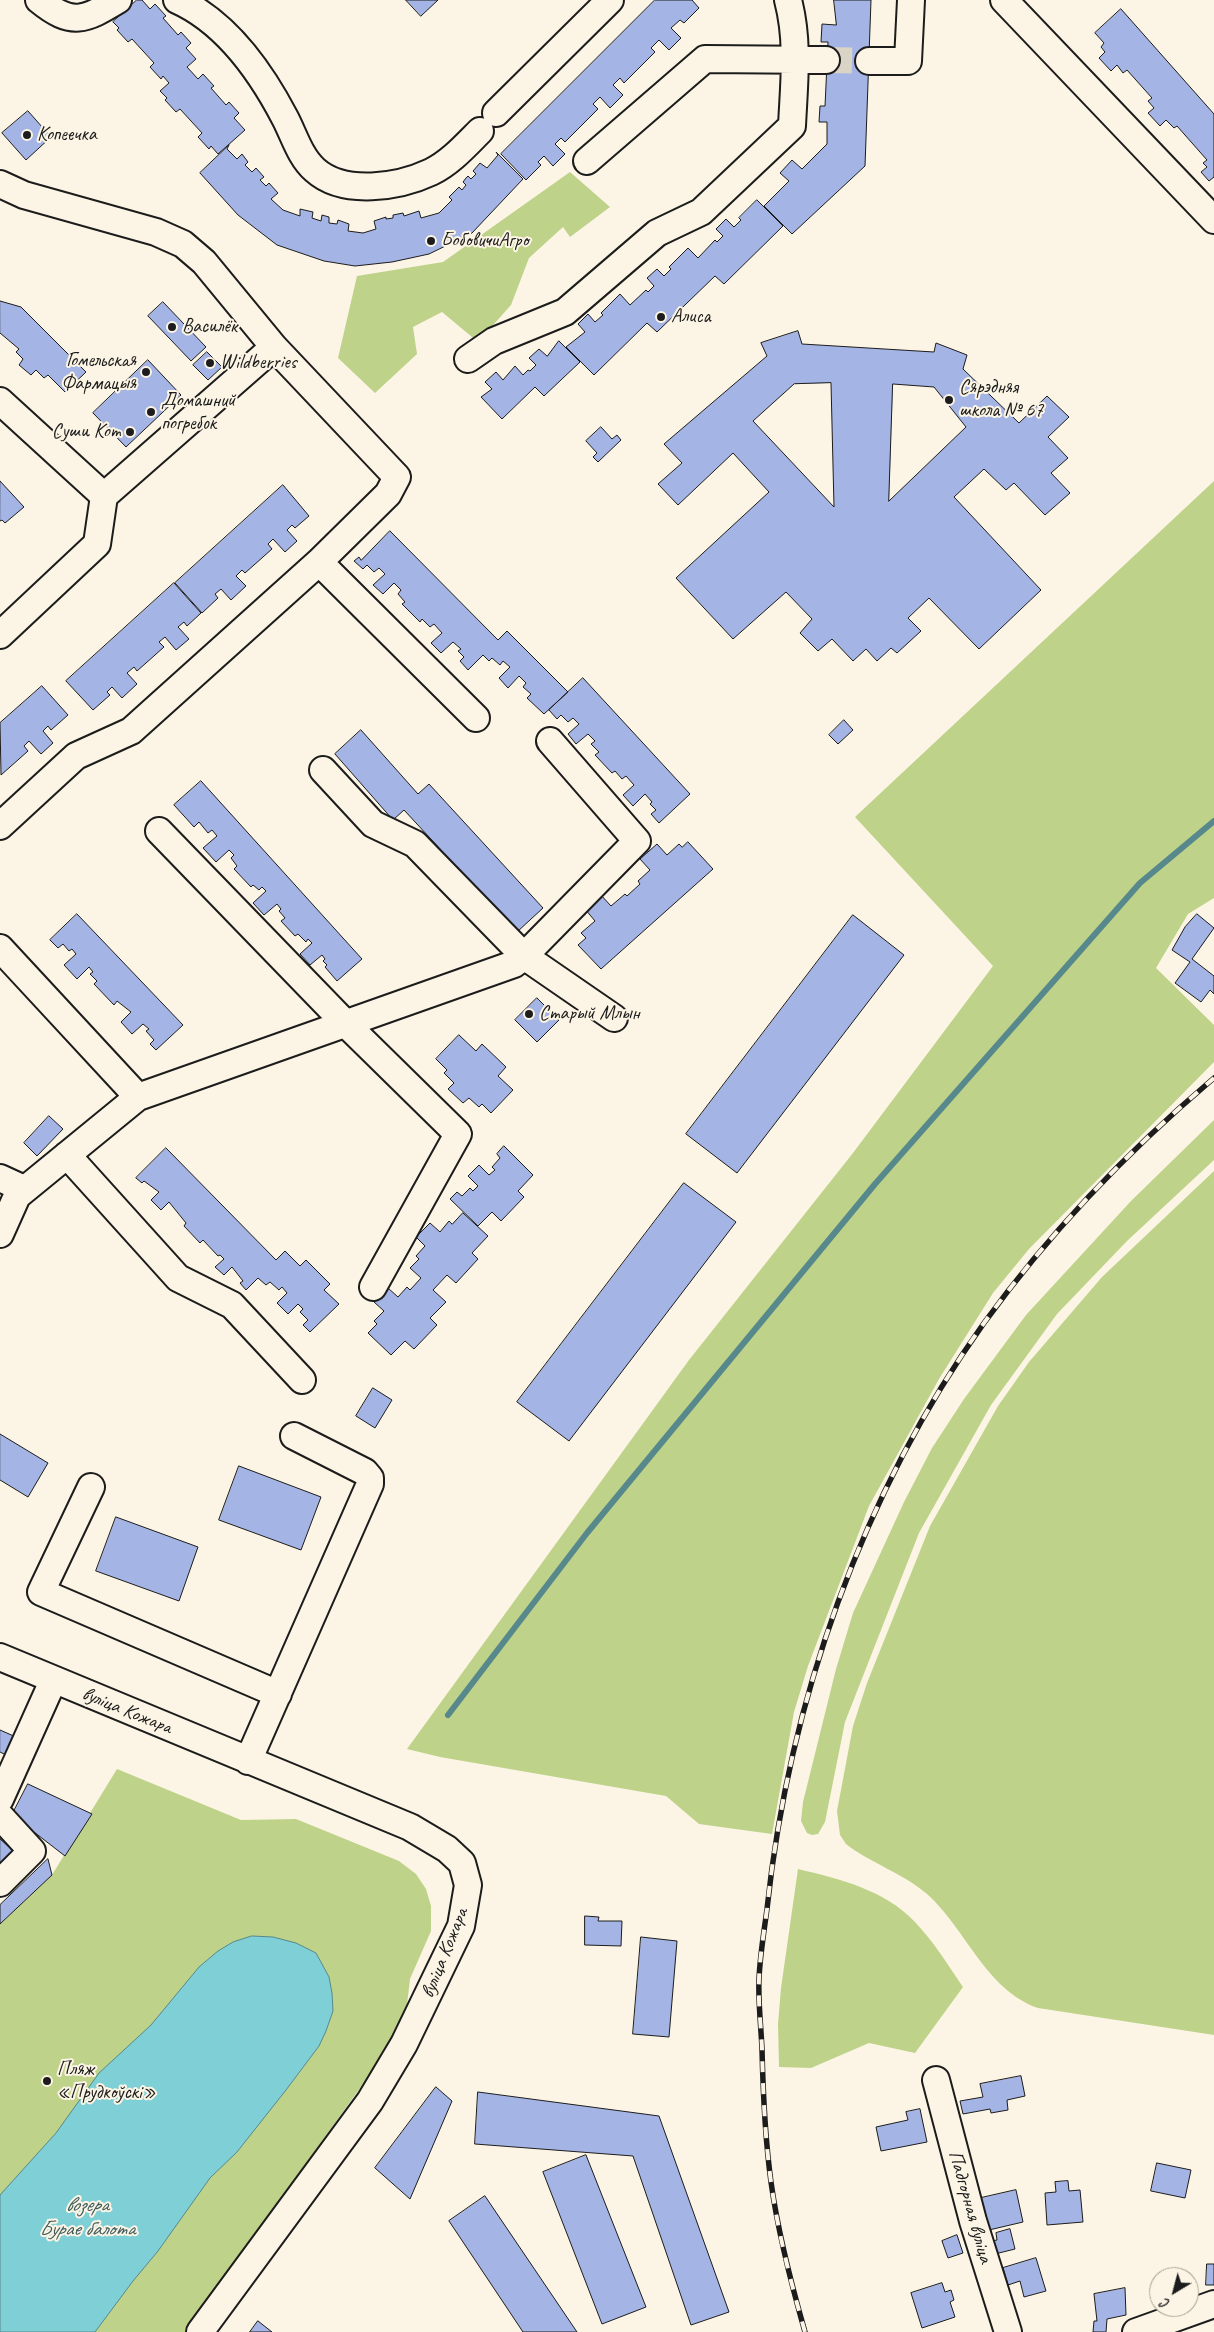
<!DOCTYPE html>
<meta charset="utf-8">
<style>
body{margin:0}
#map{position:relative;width:1214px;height:2332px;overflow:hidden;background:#fcf5e5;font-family:Caveat,sans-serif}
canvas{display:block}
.north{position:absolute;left:1149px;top:2267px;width:50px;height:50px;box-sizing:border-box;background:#fcf5e5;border:1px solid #a29e95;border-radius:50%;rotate:217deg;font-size:14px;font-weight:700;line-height:20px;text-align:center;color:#1c1c1c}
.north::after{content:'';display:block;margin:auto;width:18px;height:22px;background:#1c1c1c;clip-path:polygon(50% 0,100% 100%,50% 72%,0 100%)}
</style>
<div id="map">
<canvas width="1214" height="2332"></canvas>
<div class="north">С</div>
</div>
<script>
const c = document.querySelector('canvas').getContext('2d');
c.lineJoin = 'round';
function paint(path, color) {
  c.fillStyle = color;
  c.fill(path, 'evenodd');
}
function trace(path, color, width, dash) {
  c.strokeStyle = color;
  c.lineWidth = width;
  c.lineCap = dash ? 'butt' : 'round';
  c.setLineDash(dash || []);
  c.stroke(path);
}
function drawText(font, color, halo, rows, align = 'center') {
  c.font = font + ' Caveat,sans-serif';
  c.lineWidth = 4;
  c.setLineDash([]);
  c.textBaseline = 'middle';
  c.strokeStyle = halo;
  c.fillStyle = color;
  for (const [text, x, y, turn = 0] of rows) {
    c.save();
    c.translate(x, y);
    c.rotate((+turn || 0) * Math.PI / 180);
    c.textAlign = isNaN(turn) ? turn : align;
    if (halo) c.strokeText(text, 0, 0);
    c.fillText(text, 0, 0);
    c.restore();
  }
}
const green = new Path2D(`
 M 570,172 L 610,207 L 570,237 L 563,227 L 529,258 L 511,305 L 478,342 L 442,312 L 413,327 L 417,354 L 375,393 L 338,358 L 357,276 L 443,262 Z
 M 1214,481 L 1214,898 L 1188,914 L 1156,968 L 1214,1025 L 1214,1062 L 1029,1249 L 993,1293 L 939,1379 L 869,1506 L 808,1666 L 794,1712 L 772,1834 L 699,1824 L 666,1796 L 440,1757 L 407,1749 L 689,1360 L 853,1153 L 993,966 L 855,817 Z
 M 1214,1120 L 1214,1160 L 1127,1241 L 1057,1314 L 991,1405 L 919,1533 L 845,1722 L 825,1822 L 818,1834 L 812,1835 L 807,1833 L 801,1821 L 803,1802 L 836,1669 L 853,1613 L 904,1502 L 932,1448 L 964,1399 L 1026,1315 L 1131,1201 Z
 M 1214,1171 L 1214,2035 L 1038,2008 C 986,1990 966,1929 927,1894 C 901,1872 870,1863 846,1844 L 840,1835 L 837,1811 L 853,1726 L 867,1683 L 930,1526 L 998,1406 L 1029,1362 L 1102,1277 Z
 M 117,1769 L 241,1820 L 296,1819 L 399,1861 L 416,1874 L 426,1889 L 431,1906 L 431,1931 L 410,1979 L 405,2022 L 393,2042 L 185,2332 L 0,2332 L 0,1924 L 52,1875 Z
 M 798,1869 C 840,1879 885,1890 915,1922 C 934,1942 948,1965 963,1987 L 915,2053 L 869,2043 L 811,2068 L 779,2067 L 778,2024 L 781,1988 Z`);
const water = new Path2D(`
 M 252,1936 L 273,1937 L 296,1943 L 316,1953 L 329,1977 L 332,1993 L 333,2011 L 326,2031 L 319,2046 L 286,2090 L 237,2152 L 210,2178 L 158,2251 L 133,2281 L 95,2332 L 0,2332 L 0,2195 L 56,2133 L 99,2073 L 151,2025 L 199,1967 L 218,1951 L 233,1942 Z`);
const stream = new Path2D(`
 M 448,1715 L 587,1533 L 875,1184 L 1140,883 L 1214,821`);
const building = new Path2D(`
 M 137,0 L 142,0 L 150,9 L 155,4 L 166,16 L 163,18 L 178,35 L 181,32 L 191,43 L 186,48 L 196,59 L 187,67 L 198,79 L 203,74 L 214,86 L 211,88 L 226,105 L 229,102 L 239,113 L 234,118 L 245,130 L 218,154 L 211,146 L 209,149 L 198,137 L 202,133 L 180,109 L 176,112 L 165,100 L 167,98 L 160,91 L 169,83 L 163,76 L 161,79 L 150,67 L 154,63 L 132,39 L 128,42 L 117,30 L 119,28 L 113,22 Z
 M 406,0 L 438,0 L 421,16 Z
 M 655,0 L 692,0 L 699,8 L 684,23 L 680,20 L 671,28 L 681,38 L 669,50 L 659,40 L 651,48 L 655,52 L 624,83 L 620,78 L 613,85 L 623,95 L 610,108 L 600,97 L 593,104 L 598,109 L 565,142 L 561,138 L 555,144 L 565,154 L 553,166 L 544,156 L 538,162 L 541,165 L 526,180 L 501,154 Z
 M 834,0 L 871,0 L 865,166 L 792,234 L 764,206 L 789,181 L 780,173 L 792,160 L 802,169 L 827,144 L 827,122 L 819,122 L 820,106 L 825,106 L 828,42 L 821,42 L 822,24 L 836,25 Z
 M 1121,9 L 1214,114 L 1214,177 L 1209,181 L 1201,172 L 1207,167 L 1203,163 L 1207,160 L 1177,126 L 1174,128 L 1166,120 L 1160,126 L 1148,113 L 1154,108 L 1148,101 L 1152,98 L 1127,70 L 1123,73 L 1117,65 L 1111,71 L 1099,58 L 1105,52 L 1101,47 L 1104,43 L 1095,33 Z
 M 28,111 L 51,137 L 26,160 L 2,133 Z
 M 229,145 L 227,149 L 237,159 L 242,154 L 248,162 L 245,165 L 252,172 L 256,168 L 264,177 L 260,180 L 266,186 L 269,183 L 278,193 L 271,199 L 283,210 L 300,216 L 300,209 L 313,212 L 312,218 L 321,221 L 322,215 L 329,217 L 329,223 L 337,224 L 338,220 L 349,224 L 348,231 L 363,233 L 376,229 L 374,221 L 386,217 L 386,219 L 393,218 L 393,215 L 403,213 L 404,216 L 419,211 L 421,218 L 439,213 L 452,200 L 449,197 L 459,187 L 462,190 L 466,185 L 463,182 L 466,178 L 468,176 L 471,179 L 476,174 L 473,171 L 480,163 L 487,168 L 498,155 L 496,152 L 523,179 L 472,233 L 429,254 L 392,262 L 355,266 L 324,261 L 277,245 L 238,215 L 200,173 Z
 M 757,200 L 783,226 L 724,284 L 715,276 L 657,332 L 647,323 L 594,375 L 566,347 L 585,332 L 578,324 L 588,314 L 595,322 L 603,315 L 601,313 L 620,294 L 630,305 L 646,290 L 648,292 L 654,286 L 647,278 L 657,269 L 664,276 L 671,269 L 669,267 L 688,248 L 698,258 L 715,240 L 717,242 L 723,236 L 716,229 L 726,219 L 734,227 L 741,220 L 739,218 Z
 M 0,301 L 21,307 L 86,372 L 65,392 L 48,375 L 44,378 L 36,370 L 31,375 L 19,365 L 23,359 L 16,352 L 19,349 L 0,333 Z
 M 163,302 L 206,347 L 191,361 L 148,316 Z
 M 798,331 L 802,344 L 934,352 L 936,343 L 967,355 L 963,369 L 1019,423 L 1047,396 L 1069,417 L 1048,437 L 1068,458 L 1051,473 L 1070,493 L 1045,515 L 1014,483 L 1006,490 L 984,469 L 954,497 L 1041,590 L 979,649 L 929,598 L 908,618 L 921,631 L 897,653 L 891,648 L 877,661 L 866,649 L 853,661 L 832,639 L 818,651 L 800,633 L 812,619 L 786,592 L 733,639 L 676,578 L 769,492 L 733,453 L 678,505 L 658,484 L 682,463 L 664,444 L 767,356 L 761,343 ZM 831,383 L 834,507 L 753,421 L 794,384 ZM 893,384 L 934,387 L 966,427 L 889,501 Z
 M 559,341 L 580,362 L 544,396 L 535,387 L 502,419 L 481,397 L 492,389 L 485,382 L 496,372 L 503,380 L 515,366 L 523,375 L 528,370 L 530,371 L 536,365 L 529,358 L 539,349 L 547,356 Z
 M 207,352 L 222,367 L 208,380 L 193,365 Z
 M 148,360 L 181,395 L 126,447 L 93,413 Z
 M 601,427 L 612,439 L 617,435 L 621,440 L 598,462 L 593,457 L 597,453 L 586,441 Z
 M 0,481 L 24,507 L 5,523 L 2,520 L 0,521 Z
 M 283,485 L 309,516 L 295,528 L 292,525 L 287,530 L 297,541 L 285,552 L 273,539 L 268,544 L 272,549 L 245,573 L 242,570 L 236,576 L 246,586 L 231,600 L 221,589 L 215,594 L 218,598 L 202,613 L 175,583 Z
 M 390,531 L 498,640 L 507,631 L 568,692 L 544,714 L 527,698 L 531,694 L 523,687 L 526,683 L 519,676 L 508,688 L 499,678 L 510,667 L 503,661 L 500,665 L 492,658 L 489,661 L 483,655 L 468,670 L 460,661 L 464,657 L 458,651 L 461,649 L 453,642 L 441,653 L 431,643 L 442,633 L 434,624 L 430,627 L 422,619 L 420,622 L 402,604 L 405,602 L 398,594 L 401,590 L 394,583 L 383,594 L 373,585 L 385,574 L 379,568 L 374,572 L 367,565 L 363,569 L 354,561 L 359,557 L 361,560 Z
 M 174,583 L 201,613 L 187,626 L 184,622 L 178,627 L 189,639 L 176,650 L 165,637 L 159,642 L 164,647 L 137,671 L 134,667 L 127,673 L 137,684 L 122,698 L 112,687 L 107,692 L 110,695 L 93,710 L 66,681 Z
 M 583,678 L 690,794 L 659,823 L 651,814 L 656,810 L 650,804 L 652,802 L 645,794 L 633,806 L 623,795 L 634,785 L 626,776 L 622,779 L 615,771 L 612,773 L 595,755 L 599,752 L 591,744 L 595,741 L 588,734 L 576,744 L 568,734 L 579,724 L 573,718 L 568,722 L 561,715 L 557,719 L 549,710 Z
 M 42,686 L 68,715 L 51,730 L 48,726 L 43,731 L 53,743 L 41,754 L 29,741 L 24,746 L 28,751 L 1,775 L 0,723 Z
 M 844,720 L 853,730 L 838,744 L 829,735 Z
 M 361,730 L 418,794 L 429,784 L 543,908 L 517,932 L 404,810 L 393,820 L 335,754 Z
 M 201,781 L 362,959 L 337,981 L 325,967 L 327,965 L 323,961 L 325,959 L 322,955 L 310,965 L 300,954 L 312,943 L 308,939 L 306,942 L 298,934 L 295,936 L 281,921 L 285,918 L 279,911 L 281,909 L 277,904 L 264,915 L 253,903 L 266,891 L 262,887 L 259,890 L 253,885 L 251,887 L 234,869 L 237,866 L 231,858 L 234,855 L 229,850 L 216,862 L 203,848 L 217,836 L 212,830 L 208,833 L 199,822 L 194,827 L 174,805 Z
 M 688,842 L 713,869 L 601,969 L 578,945 L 586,938 L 581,933 L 595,921 L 585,909 L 600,894 L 611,906 L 625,894 L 627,896 L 640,884 L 638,881 L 650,870 L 640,859 L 657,844 L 667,855 L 679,844 L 682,847 Z
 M 77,914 L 183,1025 L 156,1050 L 150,1044 L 154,1040 L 146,1031 L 149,1029 L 143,1024 L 132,1034 L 121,1022 L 131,1012 L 117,1001 L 114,1005 L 94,984 L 97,981 L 90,974 L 93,972 L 89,967 L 77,979 L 64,965 L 76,954 L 72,949 L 69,951 L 63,944 L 58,948 L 50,940 Z
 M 1197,914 L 1214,928 L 1192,959 L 1214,976 L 1214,994 L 1210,990 L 1201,1002 L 1175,983 L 1190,962 L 1172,950 L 1185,927 Z
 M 853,915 L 904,955 L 737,1173 L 686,1134 Z
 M 537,998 L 559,1020 L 537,1042 L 515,1020 Z
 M 459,1035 L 476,1051 L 482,1044 L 506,1067 L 498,1076 L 513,1090 L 491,1113 L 482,1104 L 479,1107 L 469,1098 L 463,1103 L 448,1089 L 454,1083 L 444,1073 L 447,1070 L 436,1059 Z
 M 49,1116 L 63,1129 L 37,1156 L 24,1143 Z
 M 504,1146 L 533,1175 L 518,1191 L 524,1197 L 501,1221 L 492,1212 L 478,1226 L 450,1199 L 457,1192 L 462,1196 L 470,1188 L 473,1191 L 478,1186 L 468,1176 L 479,1165 L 489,1175 L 495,1170 L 492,1167 L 500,1158 L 497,1154 Z
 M 166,1148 L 276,1260 L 285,1251 L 300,1266 L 306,1260 L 330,1284 L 324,1290 L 339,1304 L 310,1332 L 303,1325 L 308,1320 L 300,1312 L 303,1309 L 298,1304 L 288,1314 L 277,1303 L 287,1293 L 282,1287 L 279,1290 L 270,1282 L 266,1285 L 258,1278 L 246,1290 L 240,1283 L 243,1281 L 232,1267 L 224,1275 L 215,1267 L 224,1259 L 220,1255 L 218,1256 L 203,1240 L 200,1243 L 184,1226 L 186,1223 L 169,1202 L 161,1210 L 151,1200 L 159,1192 L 144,1181 L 142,1183 L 136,1178 Z
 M 684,1183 L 736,1222 L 569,1441 L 517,1402 Z
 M 463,1213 L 488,1236 L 472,1253 L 478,1259 L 456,1283 L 447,1275 L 433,1290 L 446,1302 L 430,1318 L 437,1325 L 414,1349 L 405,1341 L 391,1355 L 368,1333 L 377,1324 L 374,1321 L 384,1311 L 374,1302 L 388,1288 L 398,1297 L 407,1287 L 410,1290 L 421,1278 L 410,1268 L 419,1259 L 416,1256 L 425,1246 L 416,1237 L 430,1223 L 440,1232 L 449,1221 L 452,1224 Z
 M 373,1388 L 392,1400 L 375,1428 L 356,1416 Z
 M 0,1434 L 48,1463 L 28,1497 L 0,1480 Z
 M 239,1466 L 321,1497 L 301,1550 L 219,1520 Z
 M 116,1517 L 198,1547 L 179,1601 L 96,1571 Z
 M 0,1730 L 16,1737 L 6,1755 L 0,1752 Z
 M 28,1784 L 92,1814 L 65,1856 L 12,1815 Z
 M 0,1839 L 17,1854 L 0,1870 Z
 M 48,1859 L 52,1875 L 0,1924 L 0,1905 Z
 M 585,1916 L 599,1917 L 598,1921 L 622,1921 L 621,1946 L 585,1945 Z
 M 641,1937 L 677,1941 L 669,2037 L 633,2034 Z
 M 1021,2076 L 1025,2096 L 1007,2100 L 1008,2110 L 991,2113 L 990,2109 L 963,2114 L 960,2101 L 983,2097 L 980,2084 Z
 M 436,2087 L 452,2101 L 410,2199 L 375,2168 Z
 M 478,2092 L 659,2116 L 729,2312 L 691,2325 L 633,2156 L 475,2144 Z
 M 920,2109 L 927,2142 L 881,2151 L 876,2127 L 908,2120 L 906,2112 Z
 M 586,2155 L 646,2307 L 602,2324 L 543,2172 Z
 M 1157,2163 L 1191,2170 L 1185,2198 L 1151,2191 Z
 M 1068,2181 L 1069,2191 L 1080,2190 L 1083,2222 L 1047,2225 L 1045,2193 L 1056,2192 L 1055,2182 Z
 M 1016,2190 L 1023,2222 L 989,2230 L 981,2198 Z
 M 485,2196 L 577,2332 L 523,2332 L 449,2221 Z
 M 1010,2229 L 1015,2249 L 987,2256 L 983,2243 L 997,2240 L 996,2233 Z
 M 957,2235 L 963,2253 L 948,2258 L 942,2241 Z
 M 1036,2258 L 1046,2291 L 1024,2297 L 1020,2281 L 1008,2285 L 1003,2268 Z
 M 1207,2264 L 1214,2264 L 1214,2285 L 1206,2285 Z
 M 942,2283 L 945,2292 L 951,2290 L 954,2300 L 950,2302 L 955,2317 L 922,2328 L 911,2293 Z
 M 1125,2288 L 1126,2315 L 1107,2319 L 1106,2332 L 1093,2332 L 1094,2321 L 1097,2321 L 1094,2294 Z
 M 258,2321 L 272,2332 L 250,2332 Z`);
const minorTunnel = new Path2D(`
 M 826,60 L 869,61`);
const minor = new Path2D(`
 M 39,0 C 72,27 85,20 118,0
 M 177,0 C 226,22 261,72 285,118 C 294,135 300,157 315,170 C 344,196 399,187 431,172 C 450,163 466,145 480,131
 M 1004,0 L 1214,220
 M 869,61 L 908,61 L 911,0
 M 496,113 L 610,0
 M 587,161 L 705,59 L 826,60
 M 0,184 L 24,195 L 156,232 L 183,244 L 204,262 L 274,347 L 397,477 L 388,494 L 319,562 L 131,731 L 76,756 L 0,826
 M 468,359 L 494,341 L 565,312 L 657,233 L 701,212 L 792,126 C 794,83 799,42 788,0
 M 0,401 L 104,496
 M 319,562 L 476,718
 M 0,635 L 97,544 L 104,496 L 274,347
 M 323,770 L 373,824 L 415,844 L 524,956 L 614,1018
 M 159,831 L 346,1024 L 458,1134 L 373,1287
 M 0,948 L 138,1097 L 17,1196 L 0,1234
 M 138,1097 L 514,964 L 524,956 L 637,841 L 550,741
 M 67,1155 L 178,1278 L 232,1305 L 302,1380
 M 0,1178 L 24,1189
 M 91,1487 L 41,1592 L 278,1694
 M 0,1657 L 410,1827 L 447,1849 L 462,1863 L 468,1885 L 461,1926 L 404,2044 L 370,2101 L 200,2332
 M 248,1761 L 370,1484 L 370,1478 L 365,1472 L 294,1436
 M 0,1799 L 53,1681
 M 0,1816 L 32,1851 L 0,1883
 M 936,2080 L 973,2221 L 1008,2332
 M 1136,2332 L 1214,2304`);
const rail = new Path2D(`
 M 805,2332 C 791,2283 778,2233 771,2182 C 765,2138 763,2093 762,2049 C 761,2026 758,2002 759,1979 C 760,1955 764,1932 767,1909 C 789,1701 862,1494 984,1323 C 1050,1232 1129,1150 1214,1078`);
const markers = [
 [27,135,5,"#1c1c1c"],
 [431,241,5,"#1c1c1c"],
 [661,317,5,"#1c1c1c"],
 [172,327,5,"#1c1c1c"],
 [210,363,5,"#1c1c1c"],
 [146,372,5,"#1c1c1c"],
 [949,400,5,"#1c1c1c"],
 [151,412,5,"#1c1c1c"],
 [130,432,5,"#1c1c1c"],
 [529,1014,5,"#1c1c1c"],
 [47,2081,5,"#1c1c1c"]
];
const poiNames = [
 ["Копеечка",37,135],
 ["БобовичиАгро",441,241],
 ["Алиса",671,317],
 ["Василёк",182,327],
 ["Гомельская",136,361,"right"],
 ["Фармацыя",136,384,"right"],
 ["Wildberries",220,363],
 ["Сярэдняя",959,388],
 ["школа № 67",959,411],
 ["Домашний",161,401],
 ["погребок",161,424],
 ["Суши Кот",120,432,"right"],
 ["Старый Млын",539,1014],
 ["Пляж",57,2070],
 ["«Прудкоўскі»",57,2093]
];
const streetNames = [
 ["вуліца Кожара",127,1711,22],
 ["вуліца Кожара",445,1953,-68],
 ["Падгорная вуліца",970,2207,74]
];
const waterNames = [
 ["возера",87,2205],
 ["Бурае балота",87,2229]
];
paint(green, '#bed389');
paint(water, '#7fd0d6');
trace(water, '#57888c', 1);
trace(stream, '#57888c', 6);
paint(building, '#a4b4e4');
trace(building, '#1c1c1c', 1);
trace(minorTunnel, '#dad4c7', 26, [26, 13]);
trace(minor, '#1c1c1c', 30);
trace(minor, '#fcf5e5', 26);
trace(rail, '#1c1c1c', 5.5);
trace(rail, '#fcf5e5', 4, [11]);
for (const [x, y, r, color] of markers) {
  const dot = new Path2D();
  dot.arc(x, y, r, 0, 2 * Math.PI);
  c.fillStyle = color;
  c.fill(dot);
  trace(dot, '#fcf5e5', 2);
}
drawText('20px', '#1c1c1c', '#fcf5e5', poiNames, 'left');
drawText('20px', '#1c1c1c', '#fcf5e5', streetNames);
drawText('italic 21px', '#3f5b5d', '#fcf5e5', waterNames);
</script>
